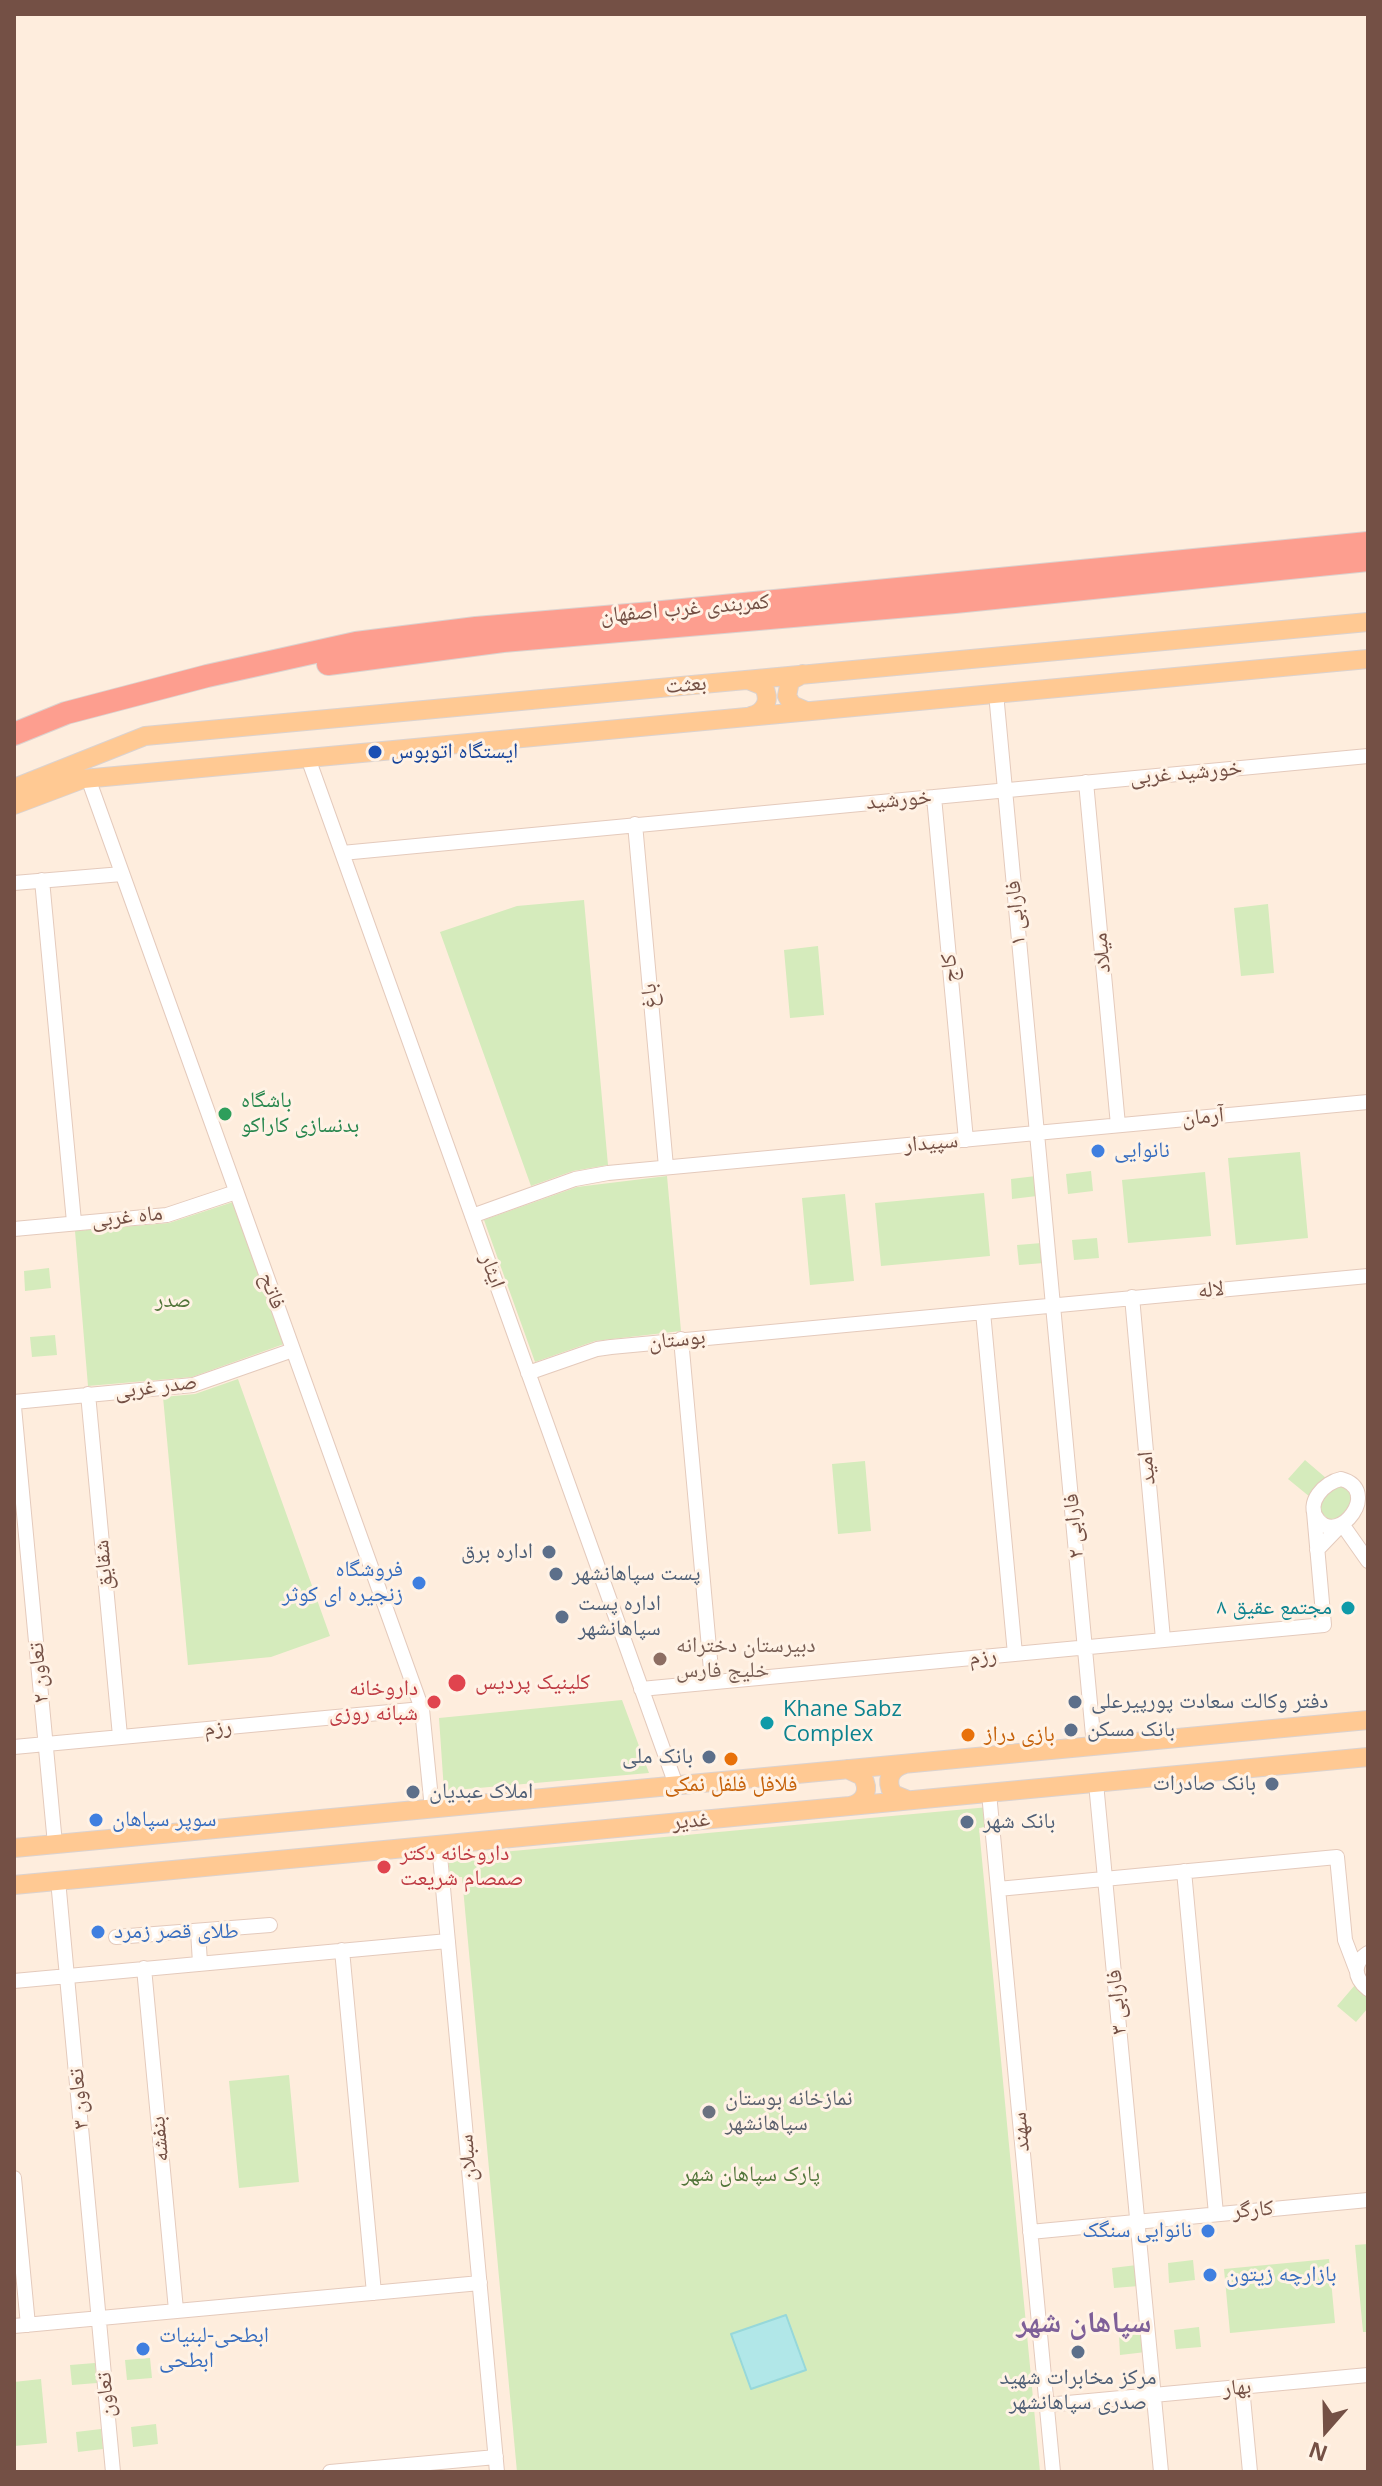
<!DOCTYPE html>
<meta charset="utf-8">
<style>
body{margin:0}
#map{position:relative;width:1382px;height:2486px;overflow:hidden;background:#feeddd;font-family:"Open Sans",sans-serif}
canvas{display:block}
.frame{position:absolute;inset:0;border:16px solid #745045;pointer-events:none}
.north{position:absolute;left:1286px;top:2390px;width:80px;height:80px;-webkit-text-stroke:6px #fff2e5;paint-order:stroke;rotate:200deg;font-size:22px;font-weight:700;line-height:32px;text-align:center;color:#745045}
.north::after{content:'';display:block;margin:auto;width:28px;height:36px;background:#745045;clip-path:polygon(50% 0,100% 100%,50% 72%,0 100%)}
</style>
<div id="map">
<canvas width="1382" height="2486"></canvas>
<div class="frame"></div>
<div class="north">N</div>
</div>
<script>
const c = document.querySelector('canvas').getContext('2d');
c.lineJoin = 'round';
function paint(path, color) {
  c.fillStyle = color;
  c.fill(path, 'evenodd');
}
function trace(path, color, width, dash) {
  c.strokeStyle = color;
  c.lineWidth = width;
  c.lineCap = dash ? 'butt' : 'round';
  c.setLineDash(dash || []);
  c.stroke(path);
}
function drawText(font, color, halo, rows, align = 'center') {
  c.font = font + ' "Open Sans","Noto Naskh Arabic",sans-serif';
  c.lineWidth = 6;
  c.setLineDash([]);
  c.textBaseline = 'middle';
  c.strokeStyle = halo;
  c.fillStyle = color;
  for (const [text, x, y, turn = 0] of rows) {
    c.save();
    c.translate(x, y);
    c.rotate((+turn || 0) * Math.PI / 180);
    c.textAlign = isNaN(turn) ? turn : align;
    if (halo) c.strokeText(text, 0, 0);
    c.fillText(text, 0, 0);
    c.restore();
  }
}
const green = new Path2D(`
 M 584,900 L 608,1165 L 573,1171 L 531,1186 L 440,932 L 517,906 Z
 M 1268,904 L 1274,973 L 1241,976 L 1234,908 Z
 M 818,946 L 824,1015 L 790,1018 L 784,950 Z
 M 1300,1152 L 1308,1238 L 1236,1245 L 1228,1158 Z
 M 1091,1171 L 1093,1191 L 1068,1194 L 1066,1174 Z
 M 1205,1172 L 1211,1236 L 1128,1243 L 1122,1180 Z
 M 667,1176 L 681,1331 L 595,1341 L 535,1362 L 484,1220 L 577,1187 Z
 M 1036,1176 L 1037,1196 L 1012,1199 L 1011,1179 Z
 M 984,1193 L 990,1256 L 881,1266 L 875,1203 Z
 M 845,1194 L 854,1281 L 810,1285 L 802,1198 Z
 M 233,1202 L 284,1344 L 192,1377 L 88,1386 L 75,1231 L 169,1223 Z
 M 1097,1238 L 1099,1258 L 1074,1260 L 1072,1240 Z
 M 1042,1243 L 1044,1263 L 1019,1265 L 1017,1245 Z
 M 49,1268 L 51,1288 L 25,1291 L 24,1271 Z
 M 55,1335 L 57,1355 L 32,1357 L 30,1337 Z
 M 238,1379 L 330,1636 L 271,1657 L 188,1665 L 163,1397 L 195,1394 Z
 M 1305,1460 L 1326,1478 L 1310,1497 L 1288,1479 Z
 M 865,1461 L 871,1531 L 838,1534 L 832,1464 Z
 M 1341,1486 L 1351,1492 L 1352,1503 C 1345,1513 1340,1520 1328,1519 L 1320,1511 C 1320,1499 1330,1489 1341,1486 Z
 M 622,1700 L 649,1773 L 444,1791 L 439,1718 Z
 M 989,1807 L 991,1826 L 979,1828 L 1040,2472 L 517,2472 L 462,1877 L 450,1877 L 448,1857 Z
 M 1355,1985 L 1368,1996 L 1368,2008 L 1356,2022 L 1337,2006 Z
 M 289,2075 L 299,2182 L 239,2188 L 229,2081 Z
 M 1368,2244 L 1368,2332 L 1363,2332 L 1355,2245 Z
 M 1329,2259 L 1335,2323 L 1230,2333 L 1224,2269 Z
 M 1193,2260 L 1195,2280 L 1169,2283 L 1168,2263 Z
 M 1137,2265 L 1139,2286 L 1114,2288 L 1112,2268 Z
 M 1199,2327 L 1201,2347 L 1176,2349 L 1174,2330 Z
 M 1144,2332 L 1146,2352 L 1120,2355 L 1119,2335 Z
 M 150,2358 L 152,2378 L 127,2380 L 125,2360 Z
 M 95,2363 L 97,2383 L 72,2385 L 70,2365 Z
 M 41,2379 L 47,2443 L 14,2446 L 14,2382 Z
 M 156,2424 L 158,2444 L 133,2447 L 131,2427 Z
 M 101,2429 L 103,2449 L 78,2452 L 76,2432 Z`);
const water = new Path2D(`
 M 786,2315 L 806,2370 L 751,2389 L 731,2334 Z`);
const minor = new Path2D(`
 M 996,693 L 1094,1746
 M 308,758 L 676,1785
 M 88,778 L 422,1709 L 432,1809
 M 1086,782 L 1118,1125
 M 934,797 L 966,1140
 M 635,824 L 666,1167
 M 342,853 L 1368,756
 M 42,880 L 74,1222
 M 14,883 L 122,874
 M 472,1216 L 575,1179 L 608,1173 L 1368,1102
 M 14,1229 L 167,1215 L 236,1192
 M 1132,1297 L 1163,1639
 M 983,1312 L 1015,1654
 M 681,1339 L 712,1681
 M 528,1373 L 597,1349 L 611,1347 L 1368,1276
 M 88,1394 L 120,1736
 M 14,1402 L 193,1385 L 293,1350
 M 14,1407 L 55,1844
 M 1341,1479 C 1382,1490 1339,1546 1318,1520 C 1304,1503 1325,1482 1341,1479 Z
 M 1317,1550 L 1342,1524 L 1368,1561
 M 641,1689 L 1324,1625 L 1314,1512
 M 14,1747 L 422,1709
 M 1096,1783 L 1161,2472
 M 989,1793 L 1053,2472
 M 439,1845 L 497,2472
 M 1184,1871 L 1216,2214
 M 58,1880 L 113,2472
 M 998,1889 L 1337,1857 L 1345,1940 L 1356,1969
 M 198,1931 L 200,1963
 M 116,1937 L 270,1925
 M 342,1950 L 374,2293
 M 1368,1953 C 1352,1963 1354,1978 1368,1989
 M 144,1968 L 176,2310
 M 14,1981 L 448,1941
 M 14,2178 L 28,2325
 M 1030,2232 L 1368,2200
 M 14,2326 L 480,2283
 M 1242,2387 L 1250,2472
 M 1046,2405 L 1368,2375
 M 330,2472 L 496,2457`);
const major = new Path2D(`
 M 803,674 L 790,681 L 787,696 L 792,705 L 806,711
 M 748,680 L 763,686 C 771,699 766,712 751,716
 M 14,788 L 145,736 L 1368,622
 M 14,805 L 83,779 L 1368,659
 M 905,1764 C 890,1768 885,1781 893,1794 L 908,1800
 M 847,1769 L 862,1776 C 870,1789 866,1802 850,1806
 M 14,1848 L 1368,1720
 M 14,1885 L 1368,1757`);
const highway = new Path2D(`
 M 328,664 L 503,641 L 955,602 L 1368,560
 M 14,734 L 66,713 L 207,676 L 356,643 L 476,628 L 652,613 L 1368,543`);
const markers = [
 [375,752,8,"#1a4fb4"],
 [225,1114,8,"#2e9e5b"],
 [1098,1151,8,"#3f7fe0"],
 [549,1552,8,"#5c6f8a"],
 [556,1574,8,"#5c6f8a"],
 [419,1583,8,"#3f7fe0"],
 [1348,1608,8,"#0f9aa8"],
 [562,1617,8,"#5c6f8a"],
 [660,1659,8,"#8d6e63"],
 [457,1683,10,"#e0444e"],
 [434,1702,8,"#e0444e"],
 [1075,1702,8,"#5c6f8a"],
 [767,1723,8,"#0f9aa8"],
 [1071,1730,8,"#5c6f8a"],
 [968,1735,8,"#e8710a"],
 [709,1757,8,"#5c6f8a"],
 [731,1759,8,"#e8710a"],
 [1272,1784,8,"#5c6f8a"],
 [413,1792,8,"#5c6f8a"],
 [96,1820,8,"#3f7fe0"],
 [967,1822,8,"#5c6f8a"],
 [384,1867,8,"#e0444e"],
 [98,1932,8,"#3f7fe0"],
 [709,2112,8,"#6b7280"],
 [1208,2231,8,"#3f7fe0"],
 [1210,2275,8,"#3f7fe0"],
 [143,2349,8,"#3f7fe0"],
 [1078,2352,8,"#5c6f8a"]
];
const streetNames = [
 ["کمربندی غرب اصفهان",685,609,-5],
 ["بعثت",686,685,-5],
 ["خورشید غربی",1186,773,-5],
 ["خورشید",899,800,-5],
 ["فارابی ۱",1016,913,-95],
 ["میلاد",1102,953,-95],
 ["کاج",950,968,-95],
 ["باغ",650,996,-95],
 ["آرمان",1203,1117,-5],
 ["سپیدار",931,1143,-5],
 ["ماه غربی",127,1217,-6],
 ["ایثار",492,1271,70],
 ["لاله",1211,1290,-5],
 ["فاتح",272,1291,70],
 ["بوستان",677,1340,-6],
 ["صدر غربی",156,1387,-7],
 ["امید",1147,1468,-95],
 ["فارابی ۲",1074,1526,-95],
 ["شقایق",104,1565,-95],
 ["رزم",983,1657,-5],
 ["تعاون ۲",39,1673,-95],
 ["رزم",218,1728,-5],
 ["غدیر",691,1821,-5],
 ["فارابی ۳",1117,2002,-95],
 ["تعاون ۳",79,2099,-95],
 ["سهند",1021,2132,-95],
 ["بنفشه",160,2139,-95],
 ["سبلان",468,2158,-95],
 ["کارگر",1253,2210,-5],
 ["بهار",1237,2388,-5],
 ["تعاون",106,2395,-95]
];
const transitNames = [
 ["ایستگاه اتوبوس",391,752]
];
const leisureNames = [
 ["باشگاه",241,1101],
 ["بدنسازی کاراکو",241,1126]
];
const shopNames = [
 ["نانوایی",1114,1151],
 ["فروشگاه",403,1570,"right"],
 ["زنجیره ای کوثر",403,1595,"right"],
 ["سوپر سپاهان",112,1820],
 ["طلای قصر زمرد",114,1932],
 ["نانوایی سنگک",1192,2231,"right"],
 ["بازارچه زیتون",1226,2275],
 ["ابطحی-لبنیات",159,2336],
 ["ابطحی",159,2361]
];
const parkNames = [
 ["صدر",173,1301],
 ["پارک سپاهان شهر",751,2175]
];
const serviceNames = [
 ["اداره برق",533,1552,"right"],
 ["پست سپاهانشهر",572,1574],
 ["اداره پست",578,1604],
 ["سپاهانشهر",578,1629],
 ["دفتر وکالت سعادت پورپیرعلی",1091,1702],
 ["بانک مسکن",1087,1730],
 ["بانک ملی",693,1757,"right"],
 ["بانک صادرات",1256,1784,"right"],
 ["املاک عبدیان",429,1792],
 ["بانک شهر",983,1822],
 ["مرکز مخابرات شهید",1078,2378,"center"],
 ["صدری سپاهانشهر",1078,2403,"center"]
];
const cultureNames = [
 ["مجتمع عقیق ۸",1332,1608],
 ["Khane Sabz",783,1710,"left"],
 ["Complex",783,1735,"left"]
];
const educationNames = [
 ["دبیرستان دخترانه",676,1646],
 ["خلیج فارس",676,1671]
];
const healthNames = [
 ["کلینیک پردیس",475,1683],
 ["داروخانه",418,1689,"right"],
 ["شبانه روزی",418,1714,"right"],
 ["داروخانه دکتر",400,1854],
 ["صمصام شریعت",400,1879]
];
const foodNames = [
 ["بازی دراز",984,1735],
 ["فلافل فلفل نمکی",731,1785,"center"]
];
const worshipNames = [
 ["نمازخانه بوستان",725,2099],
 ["سپاهانشهر",725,2124]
];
const districtNames = [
 ["سپاهان شهر",1084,2323]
];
paint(green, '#d5ebbc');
paint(water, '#b1e7e8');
trace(water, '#97d8da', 2);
trace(minor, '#e4cabc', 16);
trace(major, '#dbd2cf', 20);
trace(highway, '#dbd2cf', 24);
trace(minor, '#fff', 14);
trace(major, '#ffc993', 18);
trace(highway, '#fd9e8f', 22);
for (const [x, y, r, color] of markers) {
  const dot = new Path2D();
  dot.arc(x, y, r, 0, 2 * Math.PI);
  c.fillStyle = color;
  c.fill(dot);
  trace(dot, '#fff2e5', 3);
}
drawText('22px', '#745045', '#fff2e5', streetNames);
drawText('22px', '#164399', '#fff2e5', transitNames, 'left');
drawText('22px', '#27864d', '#fff2e5', leisureNames, 'left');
drawText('22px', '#366cbe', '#fff2e5', shopNames, 'left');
drawText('22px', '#52753a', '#fff2e5', parkNames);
drawText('22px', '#4e5e75', '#fff2e5', serviceNames, 'left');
drawText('22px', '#0d838f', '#fff2e5', cultureNames, 'right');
drawText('22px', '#785e54', '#fff2e5', educationNames, 'left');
drawText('22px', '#be3a42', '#fff2e5', healthNames, 'left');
drawText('22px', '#c56008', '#fff2e5', foodNames, 'left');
drawText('22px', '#5b616d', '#fff2e5', worshipNames, 'left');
drawText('bold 30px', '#7e5f98', '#fff2e5', districtNames);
</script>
